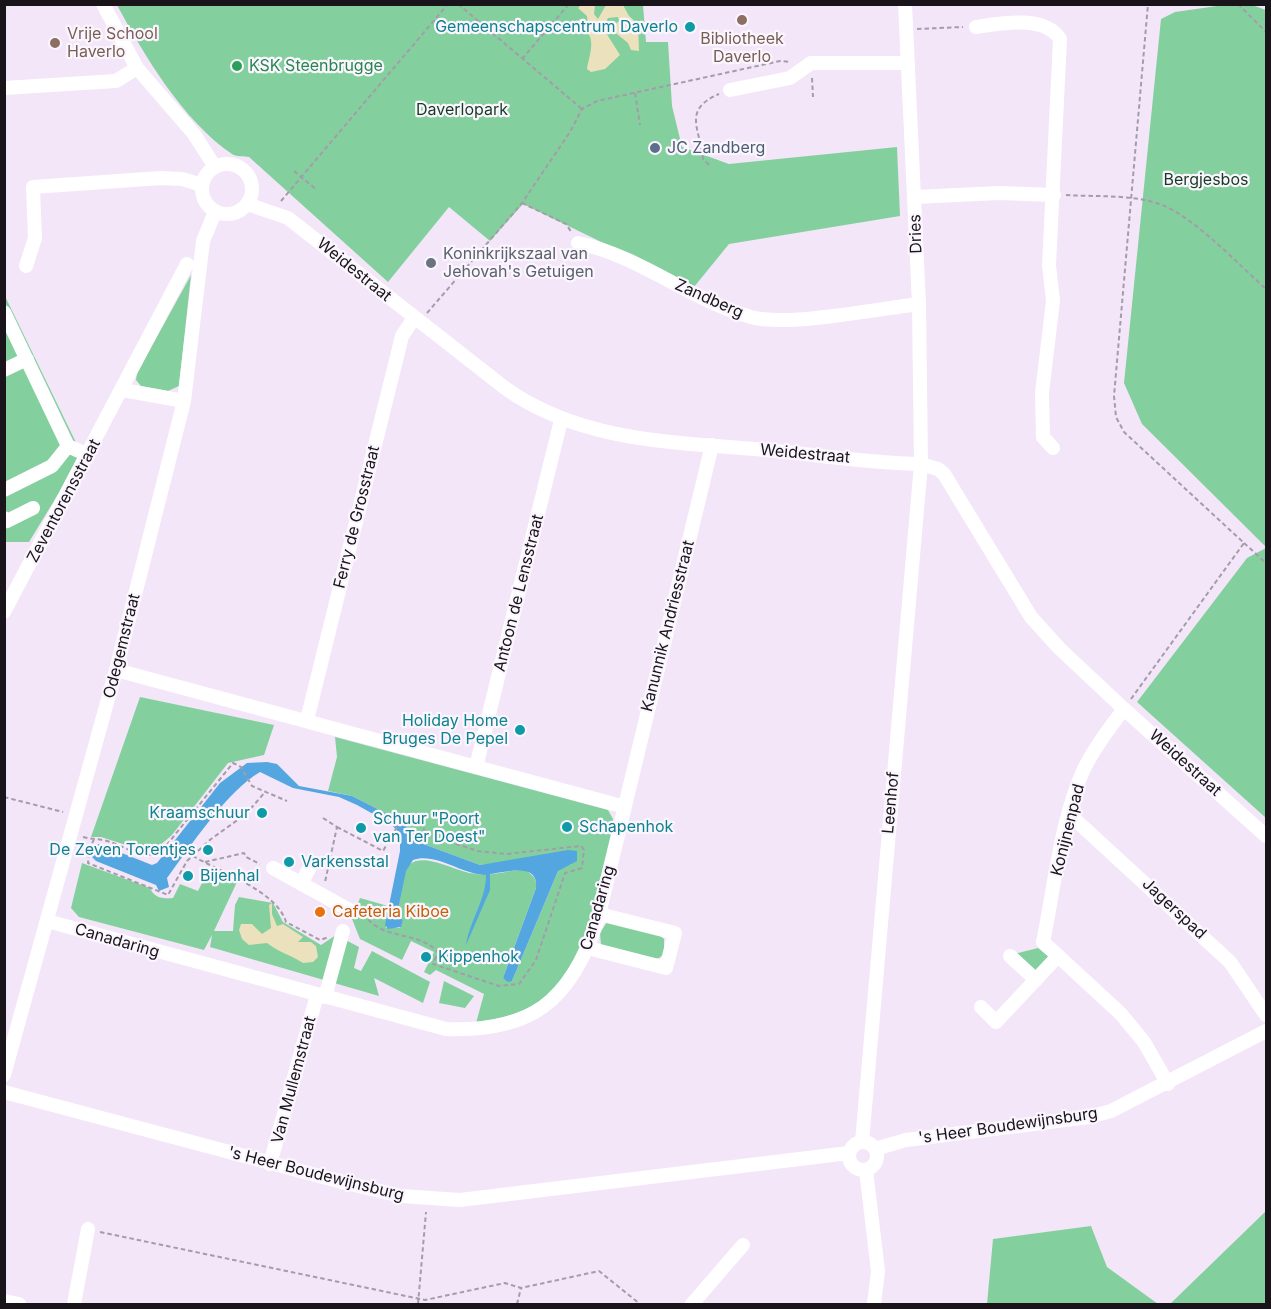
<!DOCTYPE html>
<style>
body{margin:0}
#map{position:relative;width:1271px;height:1309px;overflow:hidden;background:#f3e6f8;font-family:Inter,sans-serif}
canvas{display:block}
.frame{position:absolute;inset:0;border:6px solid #18141a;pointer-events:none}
</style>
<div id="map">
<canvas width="1271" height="1309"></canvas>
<div class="frame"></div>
</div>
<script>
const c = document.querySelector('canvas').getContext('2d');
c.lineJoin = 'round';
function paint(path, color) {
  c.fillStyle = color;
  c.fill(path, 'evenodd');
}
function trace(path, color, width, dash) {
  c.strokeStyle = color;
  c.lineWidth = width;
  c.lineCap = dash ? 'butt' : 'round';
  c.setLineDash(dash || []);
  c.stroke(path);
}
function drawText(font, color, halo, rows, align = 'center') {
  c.font = font + ' Inter,sans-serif';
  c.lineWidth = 4.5;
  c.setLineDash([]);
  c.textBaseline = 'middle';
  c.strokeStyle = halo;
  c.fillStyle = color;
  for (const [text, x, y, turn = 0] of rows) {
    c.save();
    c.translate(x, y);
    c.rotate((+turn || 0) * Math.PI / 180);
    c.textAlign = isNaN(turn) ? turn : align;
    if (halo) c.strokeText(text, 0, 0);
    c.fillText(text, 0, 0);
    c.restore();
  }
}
const green = new Path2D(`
 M 1231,4 L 1252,5 L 1266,10 L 1266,547 L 1142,424 L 1124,383 L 1161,19 L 1175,12 Z
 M 117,5 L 643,5 L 646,42 L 668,42 L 672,106 L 682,147 L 729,164 L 897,147 L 900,216 L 729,244 L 694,287 L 523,204 L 490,241 L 449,207 L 388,282 L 249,157 C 244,156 236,157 232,154 C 183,121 144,55 117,5 Z
 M 191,275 L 179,386 L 168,391 L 141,386 L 136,380 L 137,373 Z
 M 4,294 L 82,455 L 29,542 L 5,542 Z
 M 1266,548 L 1266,818 L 1137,702 L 1247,558 Z
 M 140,697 L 274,725 L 264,755 L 228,763 L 172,835 L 151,853 L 101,837 L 91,837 Z
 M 335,737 L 608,810 L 613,819 L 613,828 C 601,878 587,973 541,1002 C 522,1014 497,1019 476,1023 L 484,994 L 436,970 L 430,975 L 424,972 L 434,952 L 411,941 L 402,960 L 360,939 L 352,919 L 360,898 L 388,906 L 386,928 L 400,928 L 403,920 L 397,914 C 405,874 398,848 448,866 C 457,869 466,873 475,874 C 492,877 509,869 526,870 L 534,877 L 537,885 L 503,978 L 512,981 L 558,871 L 562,866 L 572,864 L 511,861 L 480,865 L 418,842 L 403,822 L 352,796 L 328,791 L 337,757 Z
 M 82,863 L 150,888 C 154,898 163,899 173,898 L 180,884 L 198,891 L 208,871 L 237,882 L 214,931 L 233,931 L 235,905 L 239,897 L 273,903 L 283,922 L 321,945 L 336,935 L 359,947 L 354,968 L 361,971 L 372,951 L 430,982 L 423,1003 L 374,978 L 379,996 L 210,947 L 212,935 L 204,950 L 79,917 L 71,908 Z
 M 607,922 L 658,934 L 664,939 L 664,954 L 659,958 L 653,959 L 601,945 L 600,933 Z
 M 1038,948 L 1049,957 L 1036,972 L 1014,954 Z
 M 444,981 L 474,996 L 465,1008 L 439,1003 Z
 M 1266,1211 L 1266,1304 L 1170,1304 Z
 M 1091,1226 L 1107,1267 L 1158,1304 L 987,1304 L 993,1239 Z`);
const sand = new Path2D(`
 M 582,4 L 595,5 L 594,14 L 598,19 L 606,5 L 623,5 L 629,16 L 638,24 L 639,51 L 631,50 L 628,43 L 612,30 L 612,27 L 619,21 L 618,17 L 608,18 L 603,28 L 620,55 L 605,69 L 591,72 L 587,69 C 589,56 596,41 586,30 L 572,27 L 580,19 L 588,26 L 587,16 L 578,8 Z
 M 272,903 L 272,914 L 277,926 L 283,924 L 303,937 L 298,942 L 311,942 L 316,946 L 318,957 L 313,962 L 303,963 C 291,955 278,952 267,943 L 249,945 L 242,939 L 239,930 L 241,924 L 252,924 L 262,934 L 271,928 L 269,905 Z`);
const water = new Path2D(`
 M 267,762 L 277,764 L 299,786 L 352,796 L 403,822 L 418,842 L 480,865 L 568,850 L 577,851 L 577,861 L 558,871 L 512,981 L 508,982 L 503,978 L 536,888 C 539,862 506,872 490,874 L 490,890 L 466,945 C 470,920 486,900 486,875 C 462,875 436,852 413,860 L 406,871 L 397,914 L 403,920 L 401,927 L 388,929 L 385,925 L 400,851 L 400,834 L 391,824 L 357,805 L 339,797 L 293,788 L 260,772 C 227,791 190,847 167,878 L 169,887 L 159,891 L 156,885 L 96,861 L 89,854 L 92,847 L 99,844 L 152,865 L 157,863 L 220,783 L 247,763 Z`);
const path = new Path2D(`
 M 458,4 L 582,109
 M 1238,4 L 1266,32
 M 917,29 L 963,27
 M 522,59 L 569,4
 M 812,78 L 813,97
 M 635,93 L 640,125
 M 709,165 L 703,159 C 700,128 682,110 719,94
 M 294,171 L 317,190
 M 1066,195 C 1096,197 1134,194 1162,205 C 1195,218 1238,264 1266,289
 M 281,201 L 448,4
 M 522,203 L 566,224 L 572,233
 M 427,313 L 522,203 L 570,132 L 582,109 L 597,101 L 780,61 L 790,62
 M 1244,543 L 1266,563
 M 1131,699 L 1244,543 L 1124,432 L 1116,417 L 1114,396 L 1148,4
 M 4,797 L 63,812
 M 323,818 L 337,827 L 325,882
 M 337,827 L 383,851 L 404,815 L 409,813 L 416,818 L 428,835 L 478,851 L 506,854 L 581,846 L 584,850 L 582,868 L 565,873 L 536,960 L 519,984 L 499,986 L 433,964 L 438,952 C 417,930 381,941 364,914
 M 83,837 C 91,839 99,839 107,841 C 125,846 143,861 161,852 L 233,763 L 241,767 L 252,786 L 287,801
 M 94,839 L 89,851 L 88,863 L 168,895 L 187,861 L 211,839 L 246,814 L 266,791
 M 193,856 C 220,872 277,891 286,922 L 320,940 L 329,937
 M 205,862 L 244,853 L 246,857 L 260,864
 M 100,1232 L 425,1300 L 505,1283 L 521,1288 L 599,1271 L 640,1304
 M 418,1304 L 426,1212
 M 517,1304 L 521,1288`);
const minor = new Path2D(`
 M 103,4 L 137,68 L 194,134 L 215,167
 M 976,27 C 1001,23 1045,15 1060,39 L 1049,265 L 1053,301 L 1042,393 L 1043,437 L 1053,448
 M 4,88 L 116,81 L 137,68
 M 730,90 L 790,78 L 811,63 L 908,63
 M202 189a25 25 0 1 1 50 0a25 25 0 1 1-50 0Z
 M 915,197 L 999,193 L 1054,195
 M 247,204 L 288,218 L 505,388 C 582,443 677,442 767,450 C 818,455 870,463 921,464 L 938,469 L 944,474 L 1031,617 L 1059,648 L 1124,709 L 1266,836
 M 578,243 C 640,256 690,300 751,317 C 788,327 877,309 919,304
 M 26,266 L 35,238 L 33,187 L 161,178 L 182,179 L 202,185
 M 4,312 L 68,446
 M 4,370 L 27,359
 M 123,390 L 184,401
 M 4,490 L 52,466 L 68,446 L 88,455
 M 4,518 L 7,521 L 33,508
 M 4,612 L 187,264
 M 116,670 L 625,807
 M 1124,709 C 1109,728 1094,748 1083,771 C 1061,819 1054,889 1043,942 L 1121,1014 L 1144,1042 L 1168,1084
 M 307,720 L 402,336 L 414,318
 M 476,767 L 561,420
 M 1069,814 L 1230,962 L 1266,1015
 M 273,868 L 351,911
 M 301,884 L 311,865
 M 47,921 L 446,1029 C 531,1032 570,1002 597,922 L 712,445
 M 588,948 L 666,968 L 675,933 L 599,914
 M 1010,956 L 1036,980
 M 325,997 L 343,931
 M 981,1007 L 996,1022 L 1058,956
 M 4,1075 L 116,670 L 184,401 L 203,241 L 215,212
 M 4,1092 L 342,1182 L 401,1196 L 460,1200 L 849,1153
 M849 1156a14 14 0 1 1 28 0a14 14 0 1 1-28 0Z
 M 862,1142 L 921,464 L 919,304 L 905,4
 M 875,1149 L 906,1140 L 1089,1117 L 1111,1111 L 1266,1031
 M 270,1164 L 317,995
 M 866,1170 L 878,1271 L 874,1304
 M 4,1301 L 19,1304
 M 74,1304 L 88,1229
 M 692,1304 L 743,1245`);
const markers = [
 [742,20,6,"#8d6e63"],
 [690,27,6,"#0f9aa8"],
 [55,43,6,"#8d6e63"],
 [237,66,6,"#2e9e5b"],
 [655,148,6,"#5c6f8a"],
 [431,263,6,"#6b7280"],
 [520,730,6,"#0f9aa8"],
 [262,813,6,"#0f9aa8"],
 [567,827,6,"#0f9aa8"],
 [361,828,6,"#0f9aa8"],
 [208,850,6,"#0f9aa8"],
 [289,862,6,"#0f9aa8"],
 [188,876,6,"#0f9aa8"],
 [320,912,6,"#e8710a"],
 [426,957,6,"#0f9aa8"]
];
const cultureNames = [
 ["Gemeenschapscentrum Daverlo",678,27,"right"],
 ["Holiday Home",508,721,"right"],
 ["Bruges De Pepel",508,739,"right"],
 ["Kraamschuur",250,813,"right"],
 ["Schuur \"Poort",373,819],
 ["van Ter Doest\"",373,837],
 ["Schapenhok",579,827],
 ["De Zeven Torentjes",196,850,"right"],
 ["Varkensstal",301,862],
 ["Bijenhal",200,876],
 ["Kippenhok",438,957]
];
const educationNames = [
 ["Vrije School",67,34],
 ["Haverlo",67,52],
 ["Bibliotheek",742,39,"center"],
 ["Daverlo",742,57,"center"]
];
const leisureNames = [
 ["KSK Steenbrugge",249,66]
];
const parkNames = [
 ["Daverlopark",462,110],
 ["Bergjesbos",1206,180]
];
const serviceNames = [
 ["JC Zandberg",667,148]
];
const streetNames = [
 ["Dries",916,234,-92],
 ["Weidestraat",354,270,39],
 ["Zandberg",709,299,24],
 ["Weidestraat",805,454,5],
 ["Zeventorensstraat",64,501,-62],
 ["Ferry de Grosstraat",357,517,-76],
 ["Antoon de Lensstraat",519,593,-76],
 ["Kanunnik Andriesstraat",668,626,-76],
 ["Odegemstraat",122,646,-76],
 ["Weidestraat",1185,763,42],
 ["Leenhof",891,803,-85],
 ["Konijnenpad",1068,830,-76],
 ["Canadaring",598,908,-74],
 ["Jagerspad",1174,909,43],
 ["Canadaring",117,941,16],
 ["Van Mullemstraat",294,1080,-75],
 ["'s Heer Boudewijnsburg",1008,1126,-8],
 ["'s Heer Boudewijnsburg",316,1174,14]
];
const worshipNames = [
 ["Koninkrijkszaal van",443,254],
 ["Jehovah's Getuigen",443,272]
];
const foodNames = [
 ["Cafeteria Kiboe",332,912]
];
paint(green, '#83d09e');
paint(sand, '#ebe1bc');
paint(water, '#53a6df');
trace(path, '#a59ca9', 2, [4.5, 3]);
trace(minor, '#fff', 14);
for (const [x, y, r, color] of markers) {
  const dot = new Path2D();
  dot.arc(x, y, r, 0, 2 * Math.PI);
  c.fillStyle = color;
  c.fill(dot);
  trace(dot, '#fbf6fe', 2);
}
drawText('16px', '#0d838f', '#fbf6fe', cultureNames, 'left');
drawText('16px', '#785e54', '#fbf6fe', educationNames, 'left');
drawText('16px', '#27864d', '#fbf6fe', leisureNames, 'left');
drawText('16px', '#163b25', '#fbf6fe', parkNames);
drawText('16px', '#4e5e75', '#fbf6fe', serviceNames, 'left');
drawText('16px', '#18141a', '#fbf6fe', streetNames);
drawText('16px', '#5b616d', '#fbf6fe', worshipNames, 'left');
drawText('16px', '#c56008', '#fbf6fe', foodNames, 'left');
</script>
